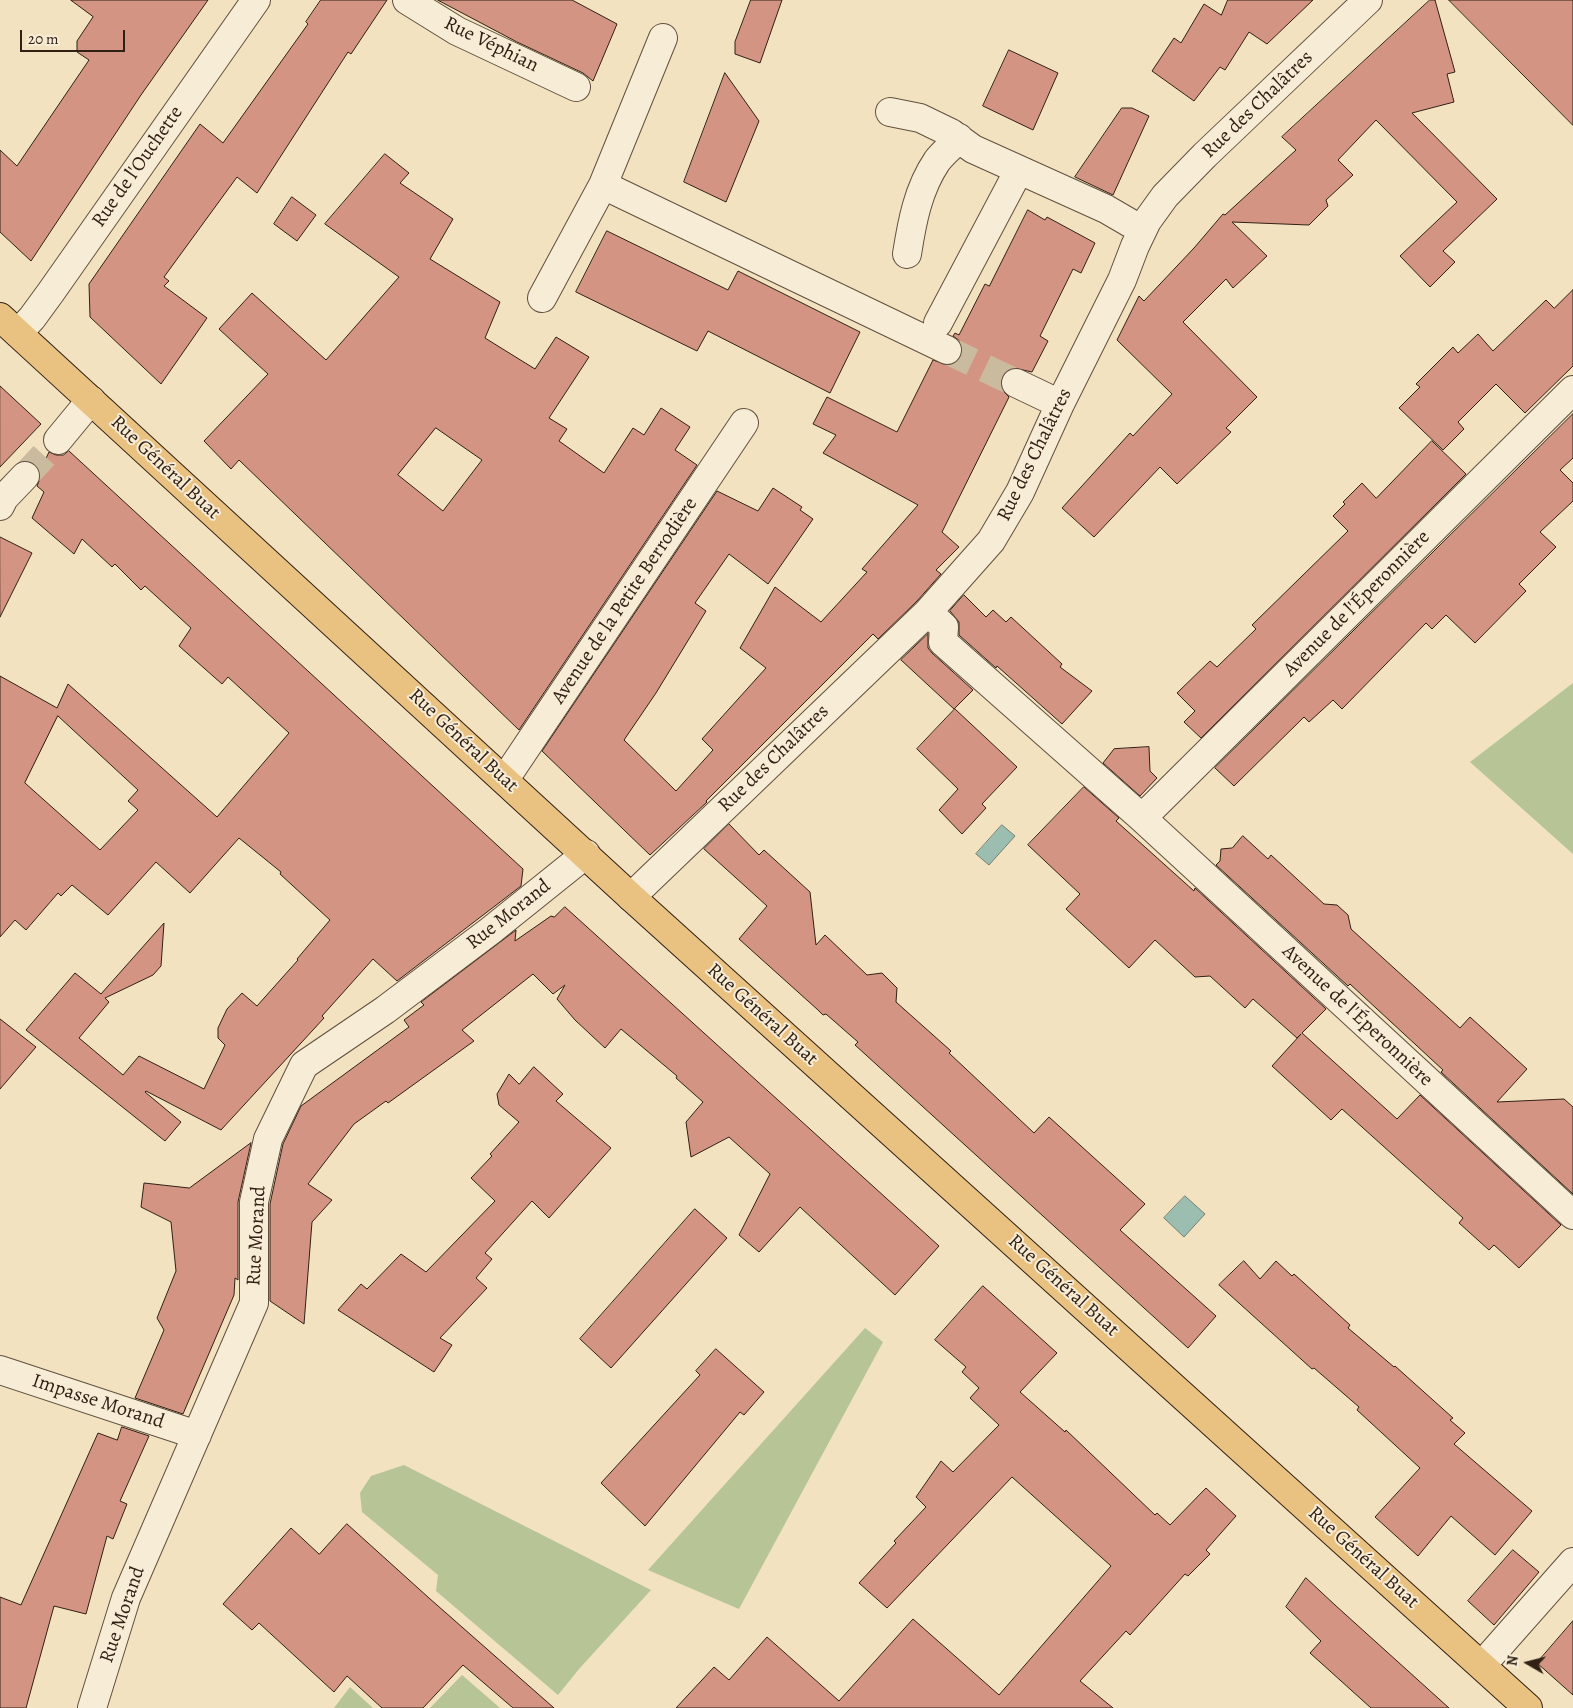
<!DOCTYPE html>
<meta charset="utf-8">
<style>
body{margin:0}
#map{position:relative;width:1573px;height:1708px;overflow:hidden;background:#f2e2c0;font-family:Alegreya,serif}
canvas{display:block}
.north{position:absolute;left:1503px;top:1638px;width:50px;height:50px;-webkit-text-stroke:4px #f7ecd6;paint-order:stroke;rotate:278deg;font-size:14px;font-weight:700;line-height:20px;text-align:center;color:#312014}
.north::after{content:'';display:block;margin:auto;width:18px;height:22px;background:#312014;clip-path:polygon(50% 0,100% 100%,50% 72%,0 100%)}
.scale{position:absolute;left:20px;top:30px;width:105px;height:22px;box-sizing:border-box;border:2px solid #312014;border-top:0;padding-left:6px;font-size:15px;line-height:18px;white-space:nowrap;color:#312014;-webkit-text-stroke:4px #f7ecd6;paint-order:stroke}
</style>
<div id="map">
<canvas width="1573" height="1708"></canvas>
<div class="north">N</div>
<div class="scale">20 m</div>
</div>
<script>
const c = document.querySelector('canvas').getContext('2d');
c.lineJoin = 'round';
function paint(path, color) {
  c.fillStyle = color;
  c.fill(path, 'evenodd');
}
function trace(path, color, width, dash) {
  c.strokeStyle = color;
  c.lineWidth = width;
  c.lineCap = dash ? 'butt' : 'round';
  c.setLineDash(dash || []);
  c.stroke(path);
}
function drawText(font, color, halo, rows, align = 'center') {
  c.font = font + ' Alegreya,serif';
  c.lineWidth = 4;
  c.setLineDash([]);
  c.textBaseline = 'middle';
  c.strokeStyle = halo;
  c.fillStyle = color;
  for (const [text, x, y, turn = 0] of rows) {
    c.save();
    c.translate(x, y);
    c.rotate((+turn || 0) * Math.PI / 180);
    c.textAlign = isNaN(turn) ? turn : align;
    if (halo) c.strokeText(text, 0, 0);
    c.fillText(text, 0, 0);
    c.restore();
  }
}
const green = new Path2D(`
 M 1573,683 L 1573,854 L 1470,762 Z
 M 865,1328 L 883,1342 L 739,1609 L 648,1570 Z
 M 404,1465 L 651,1590 L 579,1669 L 558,1695 L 436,1591 L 438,1575 L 362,1512 L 360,1493 L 371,1476 Z
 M 462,1675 L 500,1708 L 430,1708 Z
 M 350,1687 L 373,1708 L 334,1708 Z`);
const water = new Path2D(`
 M 1002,825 L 1015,836 L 989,865 L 976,854 Z
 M 1185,1196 L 1205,1214 L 1184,1237 L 1164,1218 Z`);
const building = new Path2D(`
 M 71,0 L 208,0 L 141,95 L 31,261 L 0,232 L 0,150 L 17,166 L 89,60 L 77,52 L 77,41 L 93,17 Z
 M 321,0 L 387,0 L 351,54 L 348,52 L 257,193 L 237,177 L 164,277 L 169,281 L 164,286 L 207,318 L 161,384 L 90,317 L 89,284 L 200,124 L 223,143 L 308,24 L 306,22 Z
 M 438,0 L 572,0 L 617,24 L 593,81 L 583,73 L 517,42 Z
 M 751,0 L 782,0 L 760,63 L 735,54 L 735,42 Z
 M 1228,0 L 1313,0 L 1267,44 L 1249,32 L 1225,70 L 1220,67 L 1194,101 L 1152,71 L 1174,38 L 1181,43 L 1204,4 L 1221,15 Z
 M 1430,0 L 1435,0 L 1455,72 L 1447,74 L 1454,102 L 1412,113 L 1497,199 L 1443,251 L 1455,262 L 1430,287 L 1400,256 L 1457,202 L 1376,120 L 1338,160 L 1353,175 L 1326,200 L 1328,206 L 1309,225 L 1232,222 L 1267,256 L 1233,288 L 1226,279 L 1183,322 L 1257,397 L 1226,428 L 1231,432 L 1177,484 L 1160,467 L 1094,537 L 1062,508 L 1130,433 L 1133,436 L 1172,394 L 1117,340 L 1139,296 L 1144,301 L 1194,248 L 1223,214 L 1225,215 L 1296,150 L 1282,137 Z
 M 1449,0 L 1573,0 L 1573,125 Z
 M 1009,50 L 1058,73 L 1033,130 L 983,106 Z
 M 725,73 L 759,121 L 726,202 L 684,182 Z
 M 1122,108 L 1132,108 L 1149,116 L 1113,195 L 1075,177 Z
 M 385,154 L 409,173 L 400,183 L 453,219 L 430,259 L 500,302 L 485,338 L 535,369 L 556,337 L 589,357 L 549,418 L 567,429 L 559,441 L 604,473 L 633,428 L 644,435 L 661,408 L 690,427 L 675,450 L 697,465 L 519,730 L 239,460 L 231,469 L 204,441 L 268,374 L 219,329 L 252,293 L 326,360 L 399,277 L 325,224 ZM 436,428 L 482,460 L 443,511 L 398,475 Z
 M 292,197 L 316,215 L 297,241 L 274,224 Z
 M 1028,210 L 1045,220 L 1047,217 L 1095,243 L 1081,273 L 1073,269 L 1040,336 L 1048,341 L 1032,372 L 1014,368 L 1007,370 L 1002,377 L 1001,385 L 1003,391 L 1009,397 L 942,532 L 959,547 L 936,570 L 941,574 L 917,601 L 878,639 L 873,634 L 706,801 L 707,802 L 650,855 L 542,751 L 717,491 L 758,511 L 773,488 L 802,507 L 800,510 L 813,519 L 768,584 L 729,554 L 695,603 L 706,611 L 656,693 L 624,740 L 676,791 L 713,750 L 702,739 L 766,668 L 740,648 L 775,587 L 821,622 L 867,572 L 862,569 L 918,505 L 823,453 L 836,435 L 813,424 L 827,397 L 897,432 L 933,360 L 949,365 L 956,363 L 961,357 L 962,348 L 960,341 L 953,336 L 955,333 L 959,335 L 985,284 L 989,286 Z
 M 607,231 L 728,290 L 738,271 L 860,332 L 830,393 L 708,331 L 697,351 L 576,292 Z
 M 1573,290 L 1573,366 L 1525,413 L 1496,384 L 1458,422 L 1464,429 L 1443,450 L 1399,408 L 1420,387 L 1416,384 L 1453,347 L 1458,353 L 1478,334 L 1493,351 L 1546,300 L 1554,308 Z
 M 0,386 L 41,424 L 0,467 Z
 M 1573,414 L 1573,458 L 1560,470 L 1573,483 L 1573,501 L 1540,532 L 1556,547 L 1519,584 L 1526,591 L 1475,643 L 1446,615 L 1432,629 L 1426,623 L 1342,709 L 1333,700 L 1309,722 L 1304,717 L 1234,786 L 1215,768 Z
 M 1432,441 L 1466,474 L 1201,738 L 1184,722 L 1195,711 L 1177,693 L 1210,661 L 1217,667 L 1256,629 L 1252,625 L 1348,531 L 1333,516 L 1345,504 L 1343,502 L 1362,483 L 1376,498 Z
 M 69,451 L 523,869 L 521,886 L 397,981 L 373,959 L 322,1016 L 324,1018 L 221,1130 L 146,1091 L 145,1092 L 181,1122 L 165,1141 L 26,1030 L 75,973 L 101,994 L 164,923 L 161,966 L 153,975 L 105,998 L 109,1002 L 79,1038 L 123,1075 L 139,1056 L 204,1089 L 225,1045 L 218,1038 L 218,1028 L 227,1009 L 242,993 L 257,1006 L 298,960 L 297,959 L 330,920 L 280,874 L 281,872 L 239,838 L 190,893 L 156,862 L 108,915 L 72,885 L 61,896 L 58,893 L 26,930 L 15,920 L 0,937 L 0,676 L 57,708 L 68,684 L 217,817 L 289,733 L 228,677 L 222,684 L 179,646 L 191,628 L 145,586 L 141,590 L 115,564 L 112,567 L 82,539 L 74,554 L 32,518 L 44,492 L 37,486 L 40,479 L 40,471 L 49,452 L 56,455 L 63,455 ZM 58,716 L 138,790 L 128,801 L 138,810 L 100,850 L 25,783 Z
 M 0,537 L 32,553 L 0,617 Z
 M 964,595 L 986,617 L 993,610 L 1006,622 L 1011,617 L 1062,664 L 1060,667 L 1092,691 L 1062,724 L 997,666 L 996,668 L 959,635 L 959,622 L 950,611 Z
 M 928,634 L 928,648 L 932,653 L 973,690 L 954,709 L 901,660 Z
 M 955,709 L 1017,767 L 982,804 L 986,808 L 962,834 L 939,810 L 958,789 L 917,749 Z
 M 1149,747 L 1150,771 L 1157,778 L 1140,796 L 1103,763 L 1114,749 Z
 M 1084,787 L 1119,818 L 1116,821 L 1194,891 L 1195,888 L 1326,1009 L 1302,1033 L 1397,1119 L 1420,1095 L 1561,1225 L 1519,1268 L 1494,1245 L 1489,1250 L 1459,1223 L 1463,1218 L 1342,1109 L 1331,1120 L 1272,1066 L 1301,1034 L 1297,1038 L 1253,999 L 1245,1008 L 1210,976 L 1195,977 L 1155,940 L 1129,968 L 1066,909 L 1080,894 L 1028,845 Z
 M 729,824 L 759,855 L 764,850 L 810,892 L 816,945 L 825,935 L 867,975 L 882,973 L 897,988 L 896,1002 L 951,1051 L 949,1053 L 1034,1133 L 1049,1117 L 1145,1204 L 1120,1230 L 1216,1316 L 1188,1348 L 855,1045 L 858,1042 L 826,1014 L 823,1015 L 818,1010 L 739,939 L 767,906 L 704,849 Z
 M 1243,836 L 1268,859 L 1271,855 L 1324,904 L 1337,905 L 1348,915 L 1351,929 L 1460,1028 L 1470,1017 L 1527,1069 L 1497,1102 L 1564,1099 L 1573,1107 L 1573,1194 L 1441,1072 L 1443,1070 L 1350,984 L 1348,986 L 1216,865 L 1220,861 L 1221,849 L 1232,848 Z
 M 565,907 L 939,1246 L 895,1295 L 800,1207 L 759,1252 L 739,1235 L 770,1174 L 729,1137 L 691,1157 L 686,1122 L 703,1102 L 676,1078 L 677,1076 L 621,1029 L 605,1048 L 575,1020 L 557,999 L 565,985 L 553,994 L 533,974 L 462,1030 L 474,1041 L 388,1103 L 386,1101 L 354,1124 L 308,1184 L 332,1200 L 312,1222 L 304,1324 L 270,1301 L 270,1204 L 283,1144 L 301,1106 L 409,1027 L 404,1020 L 424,1005 L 421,1002 L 516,930 L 515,941 L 551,916 L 554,917 Z
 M 0,1019 L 36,1047 L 0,1089 Z
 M 534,1067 L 563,1094 L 556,1101 L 611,1148 L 549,1218 L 532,1201 L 485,1253 L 492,1259 L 476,1278 L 487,1288 L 440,1338 L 452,1345 L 434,1372 L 338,1310 L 361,1284 L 367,1289 L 401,1254 L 426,1272 L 495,1201 L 471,1178 L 492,1156 L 490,1154 L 519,1122 L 499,1105 L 497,1094 L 509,1074 L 519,1084 Z
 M 251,1143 L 238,1202 L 238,1280 L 235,1278 L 234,1295 L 183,1414 L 135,1398 L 164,1330 L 157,1318 L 176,1271 L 171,1222 L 141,1207 L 144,1183 L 189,1188 Z
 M 695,1209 L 727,1238 L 611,1368 L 580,1339 Z
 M 1244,1261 L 1260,1279 L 1276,1261 L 1292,1276 L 1294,1274 L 1350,1325 L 1348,1328 L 1394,1367 L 1395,1366 L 1453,1418 L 1450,1420 L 1465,1433 L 1454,1444 L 1532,1511 L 1495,1555 L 1451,1516 L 1418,1556 L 1375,1517 L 1420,1468 L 1357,1410 L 1359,1407 L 1314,1368 L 1312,1369 L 1219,1285 Z
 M 983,1286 L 1057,1353 L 1020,1392 L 1065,1432 L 1066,1430 L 1155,1515 L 1157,1513 L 1170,1525 L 1206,1488 L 1236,1516 L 1206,1550 L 1210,1554 L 1188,1576 L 1185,1574 L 1130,1635 L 1126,1631 L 1080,1681 L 1113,1708 L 676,1708 L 714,1667 L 729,1680 L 767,1637 L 839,1701 L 913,1619 L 999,1695 L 1111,1566 L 1012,1477 L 887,1608 L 859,1583 L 896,1543 L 894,1541 L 926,1507 L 916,1497 L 941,1461 L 953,1472 L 999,1425 L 970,1398 L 979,1388 L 962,1372 L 966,1367 L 935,1340 Z
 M 716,1349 L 764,1392 L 744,1415 L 740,1412 L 645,1526 L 601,1483 L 700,1375 L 696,1371 Z
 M 122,1427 L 149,1436 L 120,1501 L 127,1504 L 113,1539 L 107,1536 L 86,1614 L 54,1606 L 26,1708 L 0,1708 L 0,1597 L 21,1605 L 98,1433 L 117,1440 Z
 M 347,1524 L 429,1598 L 554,1708 L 513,1708 L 463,1665 L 423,1708 L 382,1708 L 347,1676 L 334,1692 L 259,1623 L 252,1630 L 223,1604 L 291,1528 L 319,1554 Z
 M 1513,1550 L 1539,1572 L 1494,1625 L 1468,1601 Z
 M 1306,1578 L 1335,1605 L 1449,1708 L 1371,1708 L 1310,1653 L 1321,1641 L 1286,1607 Z
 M 1573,1621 L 1573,1695 L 1537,1663 Z`);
const minorTunnel = new Path2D(`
 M 947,350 L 1016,383
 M 25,476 L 58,440`);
const minor = new Path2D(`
 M 407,0 L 457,31 L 576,87
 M 890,112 L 920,118 L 951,133 L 973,149 L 1106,209 L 1142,230
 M 603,185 L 947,350
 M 907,254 C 912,222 918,189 937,161 C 943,153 952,146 959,138
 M 542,298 L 603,185 L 663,38
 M 938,323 L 1019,170
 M 18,333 L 32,318 L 51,292 L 256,0
 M 1016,383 L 1060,404
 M 58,440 L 91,400
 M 0,506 L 4,498 L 25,476
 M 928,612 L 944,627 L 943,642 L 1142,818 L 1573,1215
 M 505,779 L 744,423
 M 1142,818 L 1573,390
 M 631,897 L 928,612 L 991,541 L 1020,492 L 1060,404 L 1122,280 L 1135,246 L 1147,221 L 1165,196 L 1205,155 L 1368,0
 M 0,1370 L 197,1435
 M 1482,1665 L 1573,1562
 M 92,1708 L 126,1598 L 254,1303 L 254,1202 L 268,1139 L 304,1065 L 385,1010 L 490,931 L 586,854`);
const major = new Path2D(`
 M 0,317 L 631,897 L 1528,1708`);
const streetNames = [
 ["Rue Véphian",491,45,26],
 ["Rue des Chalâtres",1258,105,-44],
 ["Rue de l'Ouchette",138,167,-55],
 ["Rue des Chalâtres",1035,455,-64],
 ["Rue Général Buat",165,468,43],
 ["Avenue de la Petite Berrodière",625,601,-56],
 ["Avenue de l'Éperonnière",1357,604,-45],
 ["Rue Général Buat",463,741,43],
 ["Rue des Chalâtres",774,759,-44],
 ["Rue Morand",509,915,-38],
 ["Rue Général Buat",762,1015,42],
 ["Avenue de l'Éperonnière",1357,1016,43],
 ["Rue Morand",257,1236,-87],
 ["Rue Général Buat",1063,1286,42],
 ["Impasse Morand",98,1402,18],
 ["Rue Général Buat",1363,1558,42],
 ["Rue Morand",123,1615,-71]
];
paint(green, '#b6c496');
paint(water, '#9bbeb0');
trace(water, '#717f72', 1);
paint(building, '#d49483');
trace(building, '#312014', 1);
trace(minorTunnel, '#cbbb9e', 28, [28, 14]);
trace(minor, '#61503f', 30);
trace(major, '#312014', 30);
trace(minor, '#f7ecd6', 28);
trace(major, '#e9c180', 28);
drawText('20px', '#312014', '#f7ecd6', streetNames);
</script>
